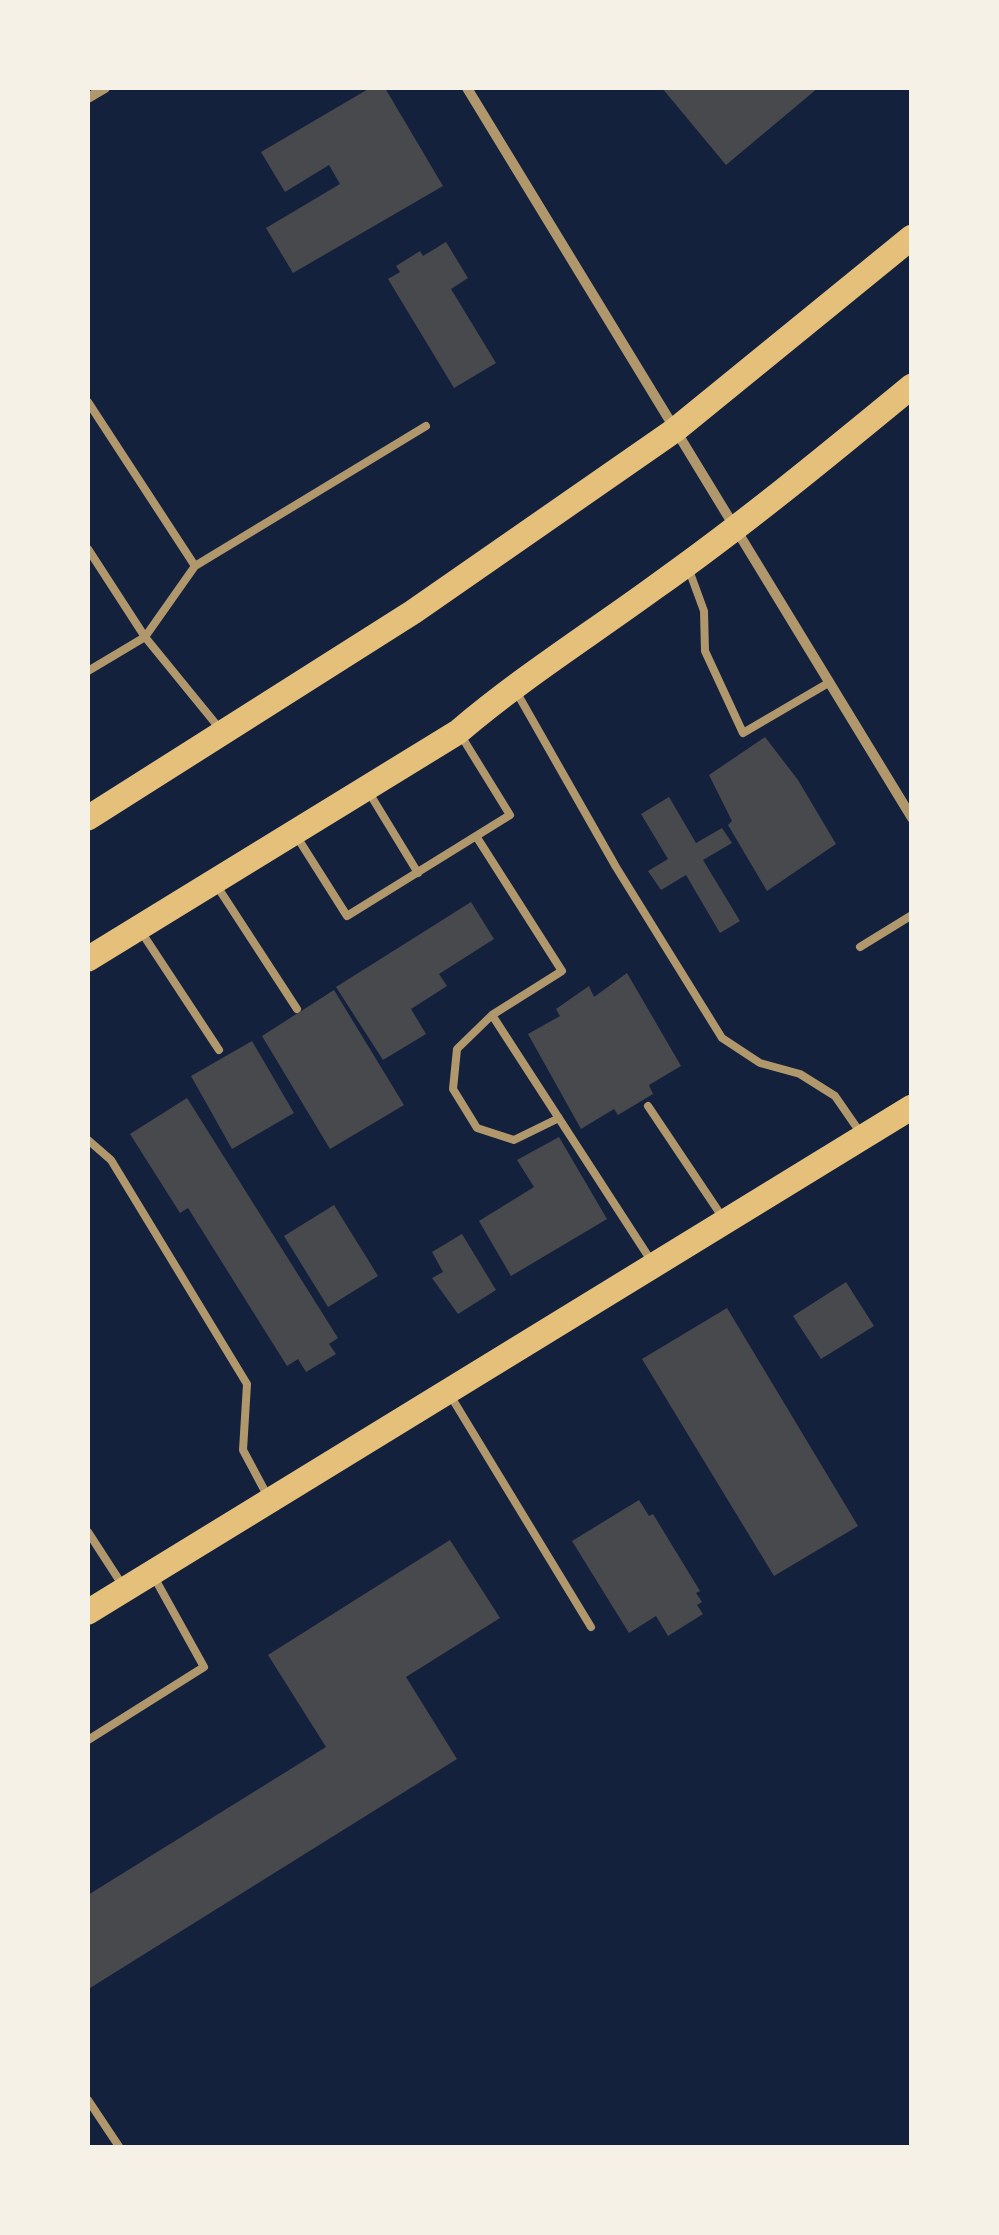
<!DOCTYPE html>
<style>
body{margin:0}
#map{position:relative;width:999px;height:2235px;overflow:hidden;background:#14213d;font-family:"Varela Round",sans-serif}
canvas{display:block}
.frame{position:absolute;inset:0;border:90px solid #f6f1e7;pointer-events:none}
</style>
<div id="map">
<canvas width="999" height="2235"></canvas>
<div class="frame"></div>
</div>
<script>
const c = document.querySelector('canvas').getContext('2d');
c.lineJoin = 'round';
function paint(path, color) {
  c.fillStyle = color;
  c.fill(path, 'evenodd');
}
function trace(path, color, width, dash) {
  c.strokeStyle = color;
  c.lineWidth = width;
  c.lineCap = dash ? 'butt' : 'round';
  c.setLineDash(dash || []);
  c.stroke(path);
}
const building = new Path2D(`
 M 370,88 L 385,88 L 443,186 L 293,273 L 266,228 L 340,184 L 329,165 L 285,192 L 261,152 Z
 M 662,88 L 818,88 L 726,165 Z
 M 446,242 L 468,278 L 451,289 L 496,363 L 454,388 L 388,279 L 400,272 L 396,266 L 420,251 L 423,256 Z
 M 765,737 L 798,780 L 836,844 L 767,891 L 728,825 L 732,821 L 709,775 Z
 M 669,797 L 696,843 L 722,828 L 732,843 L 703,860 L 740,921 L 720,933 L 686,875 L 661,890 L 648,871 L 668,859 L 641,814 Z
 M 471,902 L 494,939 L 439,974 L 447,986 L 411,1009 L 426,1034 L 383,1060 L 336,987 Z
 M 627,973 L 681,1066 L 649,1085 L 653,1094 L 618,1115 L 614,1109 L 581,1129 L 528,1034 L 560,1016 L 556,1009 L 589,986 L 594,997 Z
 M 334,990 L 404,1105 L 330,1149 L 262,1036 Z
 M 252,1041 L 294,1113 L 232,1149 L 191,1076 Z
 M 187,1098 L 338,1338 L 329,1344 L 336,1354 L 306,1372 L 298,1359 L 287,1366 L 188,1208 L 180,1213 L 130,1134 Z
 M 559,1137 L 607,1219 L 511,1276 L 479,1221 L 534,1187 L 517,1160 Z
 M 334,1205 L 378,1276 L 328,1307 L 284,1236 Z
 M 462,1234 L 496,1290 L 458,1314 L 432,1278 L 443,1272 L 432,1252 Z
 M 846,1282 L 874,1326 L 821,1359 L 793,1316 Z
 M 727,1308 L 858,1526 L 774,1576 L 642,1359 Z
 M 639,1500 L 649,1516 L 653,1514 L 700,1591 L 696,1593 L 702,1602 L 697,1605 L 703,1614 L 668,1636 L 656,1616 L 629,1633 L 572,1541 Z
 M 450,1540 L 500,1618 L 406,1677 L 457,1759 L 90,1988 L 88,1895 L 326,1747 L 268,1655 Z`);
const service = new Path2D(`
 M 88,402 L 195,566
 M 88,549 L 145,637 L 195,566 L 426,426
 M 689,570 L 704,611 L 705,651 L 743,733 L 830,682
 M 88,671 L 145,637 L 220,729
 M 517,693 L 616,867 L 722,1038 L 760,1063 L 800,1074 L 835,1096 L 862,1135
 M 368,791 L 418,873
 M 476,836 L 562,971 L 492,1015 L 457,1049 L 453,1089 L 477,1128 L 514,1140 L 559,1118
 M 297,837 L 347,916 L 510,815 L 460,734
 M 215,883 L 297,1009
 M 142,933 L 219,1050
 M 860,947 L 912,915
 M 492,1015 L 652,1262
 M 648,1106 L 723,1218
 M 88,1140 L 111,1160 L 247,1384 L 243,1450 L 267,1495
 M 450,1395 L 591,1627
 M 88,1532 L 123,1586
 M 88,1740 L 204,1667 L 154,1577
 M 88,2100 L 120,2148`);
const minor = new Path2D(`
 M 467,88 L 912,818
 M 88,98 L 105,88`);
const primary = new Path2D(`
 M 88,818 L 413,612 L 675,430 L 912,237
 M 88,959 L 458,732 C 520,679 588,636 654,588 C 743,525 827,456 912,386
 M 88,1612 L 912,1107`);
paint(building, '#48494c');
trace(service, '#b1986c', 8);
trace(minor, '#b1986c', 10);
trace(primary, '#e5c07b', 25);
</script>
